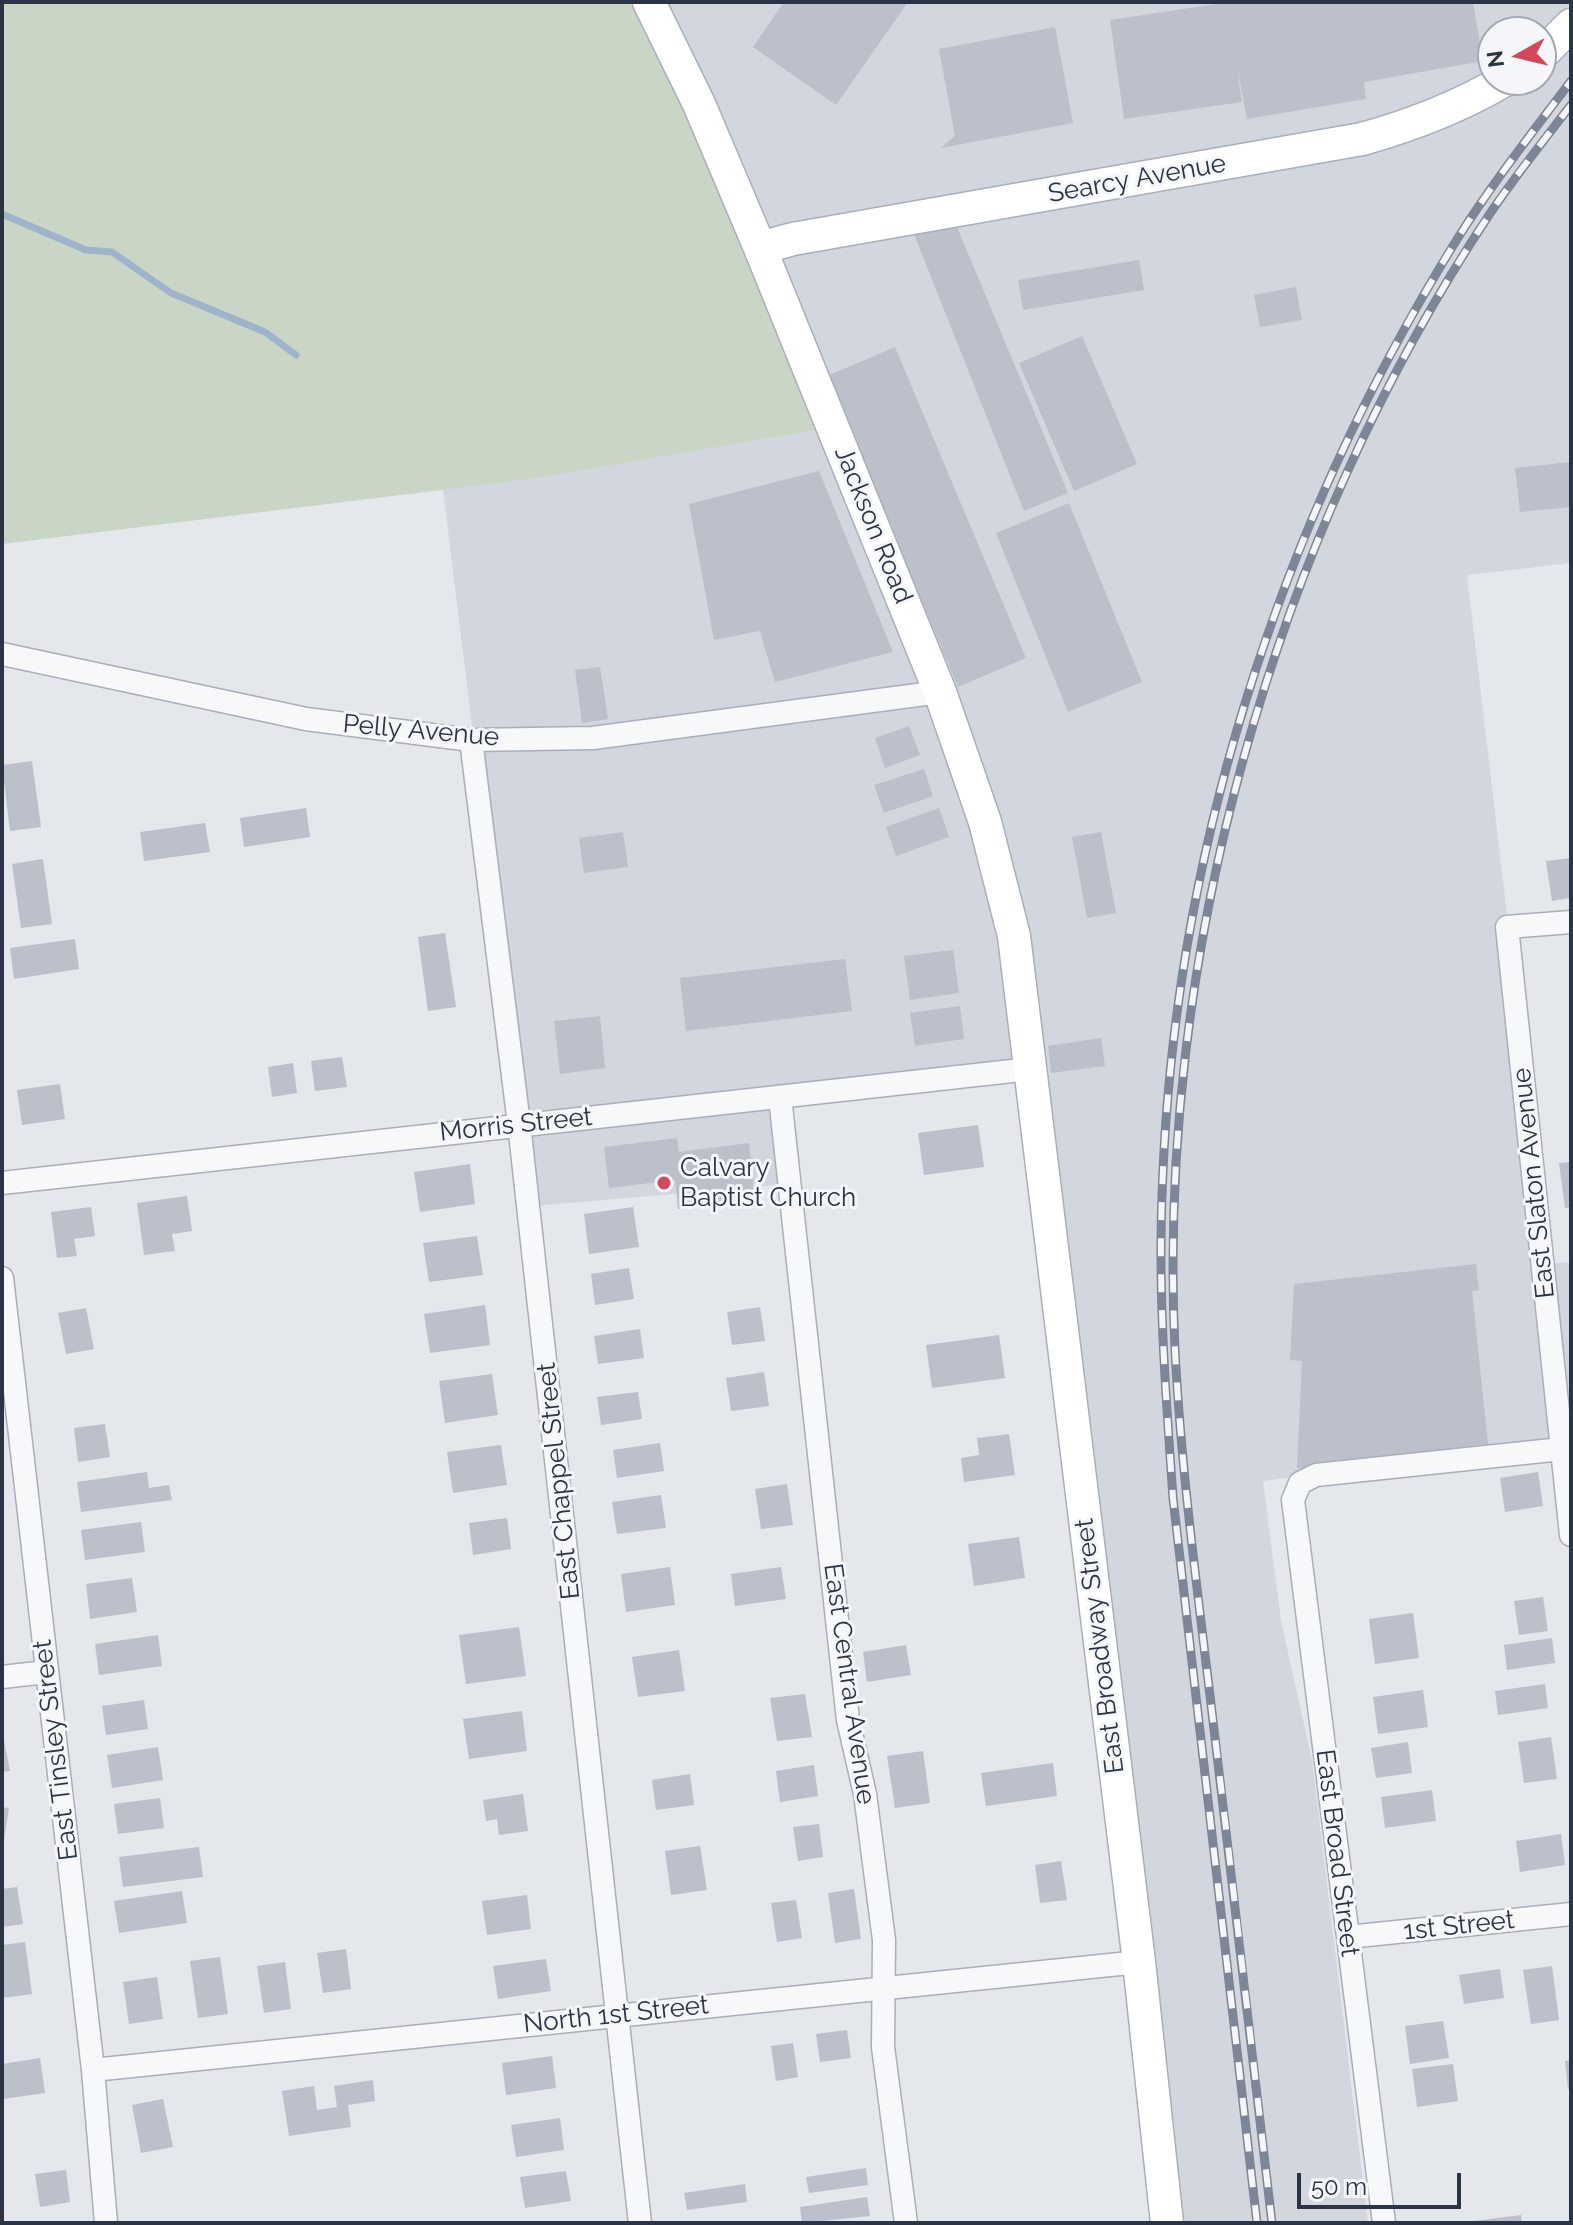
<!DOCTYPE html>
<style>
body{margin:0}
#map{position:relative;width:1573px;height:2225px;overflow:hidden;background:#e4e7ec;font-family:Raleway,sans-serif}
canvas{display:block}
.frame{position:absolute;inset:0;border:4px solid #2b3445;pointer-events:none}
.north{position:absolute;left:1477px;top:16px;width:80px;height:80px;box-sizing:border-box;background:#f4f6f9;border:2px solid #a4a8b1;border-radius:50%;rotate:262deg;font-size:22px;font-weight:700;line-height:32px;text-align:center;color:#2b3445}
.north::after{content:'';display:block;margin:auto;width:28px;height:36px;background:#d1495b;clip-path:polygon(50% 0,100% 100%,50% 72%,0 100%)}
.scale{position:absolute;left:1297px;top:2173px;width:164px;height:36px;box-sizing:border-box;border:4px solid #2b3445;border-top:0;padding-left:10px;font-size:24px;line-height:28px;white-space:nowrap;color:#2b3445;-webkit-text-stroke:6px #f4f6f9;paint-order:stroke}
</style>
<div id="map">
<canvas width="1573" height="2225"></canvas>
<div class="frame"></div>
<div class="north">N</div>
<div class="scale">50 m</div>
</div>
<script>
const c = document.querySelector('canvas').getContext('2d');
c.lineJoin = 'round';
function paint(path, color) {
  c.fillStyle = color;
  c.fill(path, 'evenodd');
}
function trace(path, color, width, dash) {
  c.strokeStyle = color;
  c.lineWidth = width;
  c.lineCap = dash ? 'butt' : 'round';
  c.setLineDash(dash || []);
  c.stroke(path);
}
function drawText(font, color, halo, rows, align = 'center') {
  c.font = font + ' Raleway,sans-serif';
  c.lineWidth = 6;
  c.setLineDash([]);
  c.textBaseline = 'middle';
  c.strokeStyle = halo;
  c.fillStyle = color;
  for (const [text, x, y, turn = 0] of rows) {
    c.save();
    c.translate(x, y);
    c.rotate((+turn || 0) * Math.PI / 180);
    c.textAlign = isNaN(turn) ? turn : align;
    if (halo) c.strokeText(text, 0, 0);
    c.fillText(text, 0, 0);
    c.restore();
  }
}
const built = new Path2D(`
 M 642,2 L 1571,2 L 1571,563 L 1467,575 L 1548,1264 L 1571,1262 L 1571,1443 L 1263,1481 L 1281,1621 L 1312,1760 L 1368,2223 L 1170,2223 L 1036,1072 L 783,1102 L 789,1184 L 535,1206 L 521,1127 L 443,489 L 539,478 L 823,429 ZM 1493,32 L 1541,32 L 1541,80 L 1493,80 Z`);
const green = new Path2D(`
 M 2,2 L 642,2 L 823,429 L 539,478 L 2,544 Z`);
const stream = new Path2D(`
 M 2,214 L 86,250 L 112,252 L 171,293 L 265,332 L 296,355`);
const building = new Path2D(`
 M 784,2 L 908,2 L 836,105 L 753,47 Z
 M 1229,2 L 1473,2 L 1483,61 L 1364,82 L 1366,99 L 1247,119 L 1236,62 L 1242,102 L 1124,119 L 1110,20 Z
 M 1055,27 L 1073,123 L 941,148 L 955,136 L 939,49 Z
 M 957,227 L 1068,493 L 1024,511 L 914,234 Z
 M 1139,260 L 1144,290 L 1023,310 L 1018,280 Z
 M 1296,287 L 1302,320 L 1260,327 L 1254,295 Z
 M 1082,336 L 1137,464 L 1074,491 L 1019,363 Z
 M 895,347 L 1026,658 L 958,687 L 827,376 Z
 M 1571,462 L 1571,507 L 1520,512 L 1515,468 Z
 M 819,471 L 893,652 L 775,682 L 760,631 L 714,640 L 689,504 Z
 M 1069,503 L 1142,682 L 1068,712 L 996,533 Z
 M 600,667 L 608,719 L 582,723 L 575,670 Z
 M 909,726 L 920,755 L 885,768 L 875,738 Z
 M 32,761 L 41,827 L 10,831 L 2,765 Z
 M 924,769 L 933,796 L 884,813 L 874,785 Z
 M 306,808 L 310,837 L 244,847 L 240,818 Z
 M 939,808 L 949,837 L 896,856 L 886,827 Z
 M 205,823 L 210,852 L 144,861 L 140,832 Z
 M 623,832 L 628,867 L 584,873 L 579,838 Z
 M 1101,832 L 1116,913 L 1087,918 L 1072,837 Z
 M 1571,858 L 1571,898 L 1552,901 L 1546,861 Z
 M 43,859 L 52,924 L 21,928 L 12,864 Z
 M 445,933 L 456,1007 L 428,1011 L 418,937 Z
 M 75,939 L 79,969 L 14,979 L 10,948 Z
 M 953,950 L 959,993 L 910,1000 L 904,956 Z
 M 845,959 L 852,1011 L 686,1031 L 680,978 Z
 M 960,1006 L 964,1039 L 915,1046 L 910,1013 Z
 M 600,1016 L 605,1068 L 560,1074 L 554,1021 Z
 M 1101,1038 L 1105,1066 L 1051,1073 L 1048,1046 Z
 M 342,1057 L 347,1087 L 315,1091 L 311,1061 Z
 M 293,1063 L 297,1093 L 272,1097 L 268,1067 Z
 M 60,1084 L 65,1119 L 22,1125 L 17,1090 Z
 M 978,1125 L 984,1167 L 924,1175 L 918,1133 Z
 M 677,1138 L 679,1152 L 749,1143 L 755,1200 L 678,1209 L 675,1180 L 609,1188 L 604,1147 Z
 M 1571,1162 L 1571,1207 L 1565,1208 L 1559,1163 Z
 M 470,1164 L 475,1204 L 420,1212 L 414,1172 Z
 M 187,1196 L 192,1231 L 172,1234 L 175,1251 L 144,1255 L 137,1203 Z
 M 91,1207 L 95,1236 L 74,1239 L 77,1256 L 57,1258 L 51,1212 Z
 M 633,1207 L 639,1247 L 589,1254 L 584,1214 Z
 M 477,1236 L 483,1275 L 429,1282 L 423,1243 Z
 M 1476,1264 L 1479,1290 L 1472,1291 L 1488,1444 L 1297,1468 L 1302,1361 L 1290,1360 L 1294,1284 Z
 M 629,1268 L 634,1299 L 595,1305 L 591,1274 Z
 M 485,1305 L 490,1345 L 430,1353 L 424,1314 Z
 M 760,1307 L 765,1341 L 732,1345 L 727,1312 Z
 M 86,1308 L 94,1349 L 66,1354 L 58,1313 Z
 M 640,1329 L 644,1358 L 598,1364 L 594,1336 Z
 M 999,1335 L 1005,1378 L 932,1388 L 926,1345 Z
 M 764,1372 L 769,1406 L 731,1411 L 726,1378 Z
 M 492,1374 L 498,1415 L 445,1423 L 439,1381 Z
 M 638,1392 L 642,1419 L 601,1425 L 597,1397 Z
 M 105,1424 L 110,1457 L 78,1462 L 74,1428 Z
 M 1009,1434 L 1015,1475 L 964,1482 L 961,1458 L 979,1455 L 977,1438 Z
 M 660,1443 L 664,1471 L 617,1478 L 613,1450 Z
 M 501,1445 L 507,1485 L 453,1493 L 447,1452 Z
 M 147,1472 L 149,1488 L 169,1485 L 172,1500 L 81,1512 L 77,1482 Z
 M 1538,1472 L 1543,1506 L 1505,1512 L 1500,1478 Z
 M 787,1484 L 793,1525 L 761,1529 L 755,1489 Z
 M 661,1495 L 666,1528 L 617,1534 L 612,1502 Z
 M 507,1518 L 511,1549 L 473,1555 L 469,1523 Z
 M 141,1522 L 145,1552 L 85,1560 L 81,1530 Z
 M 1019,1537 L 1025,1578 L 974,1586 L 968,1544 Z
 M 670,1567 L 675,1605 L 626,1612 L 621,1574 Z
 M 781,1567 L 786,1599 L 735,1606 L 731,1574 Z
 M 132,1578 L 137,1612 L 90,1619 L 86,1584 Z
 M 1543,1597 L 1548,1631 L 1519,1635 L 1514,1601 Z
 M 1413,1613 L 1419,1658 L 1375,1664 L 1369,1619 Z
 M 519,1627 L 526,1676 L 466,1684 L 459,1635 Z
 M 158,1635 L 162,1666 L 99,1675 L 95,1644 Z
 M 1552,1638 L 1555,1663 L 1507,1670 L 1504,1645 Z
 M 906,1645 L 911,1675 L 867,1682 L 863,1652 Z
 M 679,1650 L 685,1691 L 638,1697 L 632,1657 Z
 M 1545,1684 L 1548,1708 L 1498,1715 L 1495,1691 Z
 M 1423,1690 L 1428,1727 L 1378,1734 L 1373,1697 Z
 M 805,1694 L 812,1737 L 777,1741 L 770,1698 Z
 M 144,1700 L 148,1729 L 106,1735 L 102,1706 Z
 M 522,1711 L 527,1751 L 469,1759 L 463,1719 Z
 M 2,1730 L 10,1771 L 2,1772 Z
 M 1551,1737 L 1557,1779 L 1524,1783 L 1518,1742 Z
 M 1408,1742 L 1412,1773 L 1376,1778 L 1371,1748 Z
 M 158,1747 L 163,1780 L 112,1788 L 107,1755 Z
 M 923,1751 L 930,1803 L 895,1808 L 887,1756 Z
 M 1053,1763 L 1057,1796 L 986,1806 L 981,1773 Z
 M 814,1765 L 818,1796 L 780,1802 L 776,1771 Z
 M 690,1774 L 694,1805 L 656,1810 L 652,1780 Z
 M 1432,1790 L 1436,1821 L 1385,1828 L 1381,1797 Z
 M 523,1794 L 528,1831 L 499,1835 L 497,1819 L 486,1821 L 483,1800 Z
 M 160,1798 L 164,1828 L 118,1834 L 114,1804 Z
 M 2,1807 L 9,1808 L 4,1840 L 2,1840 Z
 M 819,1824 L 823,1857 L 798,1861 L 793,1827 Z
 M 1561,1834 L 1565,1865 L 1520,1872 L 1516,1841 Z
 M 700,1846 L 707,1890 L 671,1895 L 665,1851 Z
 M 199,1847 L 203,1877 L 123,1887 L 119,1857 Z
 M 1061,1861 L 1067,1900 L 1040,1903 L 1035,1865 Z
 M 17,1887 L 23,1924 L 2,1927 L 2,1889 Z
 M 854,1889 L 861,1939 L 835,1943 L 828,1893 Z
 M 182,1891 L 187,1923 L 119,1933 L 114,1901 Z
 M 527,1895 L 531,1929 L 487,1935 L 482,1901 Z
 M 796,1900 L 802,1938 L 777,1942 L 771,1903 Z
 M 25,1942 L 32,1994 L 2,1998 L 2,1945 Z
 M 346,1949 L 351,1989 L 323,1993 L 317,1953 Z
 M 220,1957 L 228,2014 L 198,2018 L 190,1961 Z
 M 546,1959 L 551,1991 L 498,1999 L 493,1966 Z
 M 285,1962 L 291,2009 L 264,2013 L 257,1966 Z
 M 1552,1966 L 1559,2020 L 1531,2024 L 1523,1970 Z
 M 1500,1969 L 1504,1998 L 1464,2004 L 1459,1975 Z
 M 157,1977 L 163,2019 L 129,2024 L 123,1982 Z
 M 1443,2021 L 1449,2058 L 1410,2064 L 1405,2026 Z
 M 847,2030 L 851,2058 L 820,2062 L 816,2034 Z
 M 793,2043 L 798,2077 L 776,2081 L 771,2046 Z
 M 552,2056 L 556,2088 L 506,2095 L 502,2063 Z
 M 40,2058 L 45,2093 L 3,2099 L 2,2064 Z
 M 1571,2060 L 1571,2089 L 1568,2089 L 1565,2061 Z
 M 1453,2064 L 1458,2101 L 1417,2107 L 1412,2069 Z
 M 373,2080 L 375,2101 L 348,2105 L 351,2127 L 289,2136 L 282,2091 L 314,2086 L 317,2110 L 337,2107 L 334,2086 Z
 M 163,2099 L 173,2147 L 141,2153 L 132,2105 Z
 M 560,2118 L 564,2150 L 516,2157 L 511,2125 Z
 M 866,2168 L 868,2185 L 809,2193 L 806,2177 Z
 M 66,2170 L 70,2202 L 40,2207 L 35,2174 Z
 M 566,2171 L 571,2201 L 525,2208 L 520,2177 Z
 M 745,2184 L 747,2202 L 687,2210 L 684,2193 Z
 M 867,2197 L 870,2216 L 802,2223 L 800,2207 Z
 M 1521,2215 L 1522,2223 L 1474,2223 L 1474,2221 Z`);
const street = new Path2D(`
 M 2,654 L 306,719 L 471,740 L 593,738 L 940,692
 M 471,740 L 519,1124 L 640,2223
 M 1571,922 L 1507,927 L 1571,1535
 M 780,1097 L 848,1720 L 865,1794 L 884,1940 L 883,2047 L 906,2223
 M 2,1183 L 1030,1069
 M 2,1278 L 93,2070 L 106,2223
 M 2,1677 L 46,1672
 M 1348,1937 L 1571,1914
 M 93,2070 L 1139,1962
 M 1384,2223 L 1293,1500 L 1300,1483 L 1316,1475 L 1571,1448`);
const secondary = new Path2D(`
 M 649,2 L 699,104 L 760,248 L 940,692 L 985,822 L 1014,936 L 1139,1962 L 1167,2223
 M 1541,55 L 1571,25
 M 760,248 L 793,239 L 1362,139 C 1413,125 1459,107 1505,80`);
const rail = new Path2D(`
 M 1257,2223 L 1173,1498 C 1166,1397 1158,1296 1162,1195 C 1173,857 1278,528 1456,241 C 1491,185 1532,133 1571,81
 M 1272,2223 C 1252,2050 1232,1877 1211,1704 C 1197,1587 1181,1468 1175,1350 C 1156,957 1273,539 1491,212 C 1516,175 1544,140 1571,105`);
const markers = [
 [664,1183,8,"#d1495b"]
];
const streetNames = [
 ["Searcy Avenue",1137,179,-10],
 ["Jackson Road",873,525,68],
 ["Pelly Avenue",421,731,5],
 ["Morris Street",516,1125,-6],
 ["East Slaton Avenue",1534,1183,-96],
 ["East Chappel Street",559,1481,-96],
 ["East Broadway Street",1100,1646,-97],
 ["East Central Avenue",849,1684,82],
 ["East Tinsley Street",56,1750,-97],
 ["East Broad Street",1337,1853,83],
 ["1st Street",1459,1926,-6],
 ["North 1st Street",616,2015,-6]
];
const poiNames = [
 ["Calvary",680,1168],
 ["Baptist Church",680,1198]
];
paint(built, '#d2d6de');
paint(green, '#c9d6c5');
trace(stream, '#9fb4cc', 7);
paint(building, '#bbc0ca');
trace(street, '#a9aeb7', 25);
trace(secondary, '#a9aeb7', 35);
trace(street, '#f7f8fa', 22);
trace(secondary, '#fff', 32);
trace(rail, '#7d8696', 9);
trace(rail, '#f4f6f9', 6, [18]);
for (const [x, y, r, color] of markers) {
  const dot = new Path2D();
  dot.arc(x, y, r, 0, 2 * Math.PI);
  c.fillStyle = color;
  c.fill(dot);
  trace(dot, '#f4f6f9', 3);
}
drawText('26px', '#2b3445', '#f4f6f9', streetNames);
drawText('26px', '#2b3445', '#f4f6f9', poiNames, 'left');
</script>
